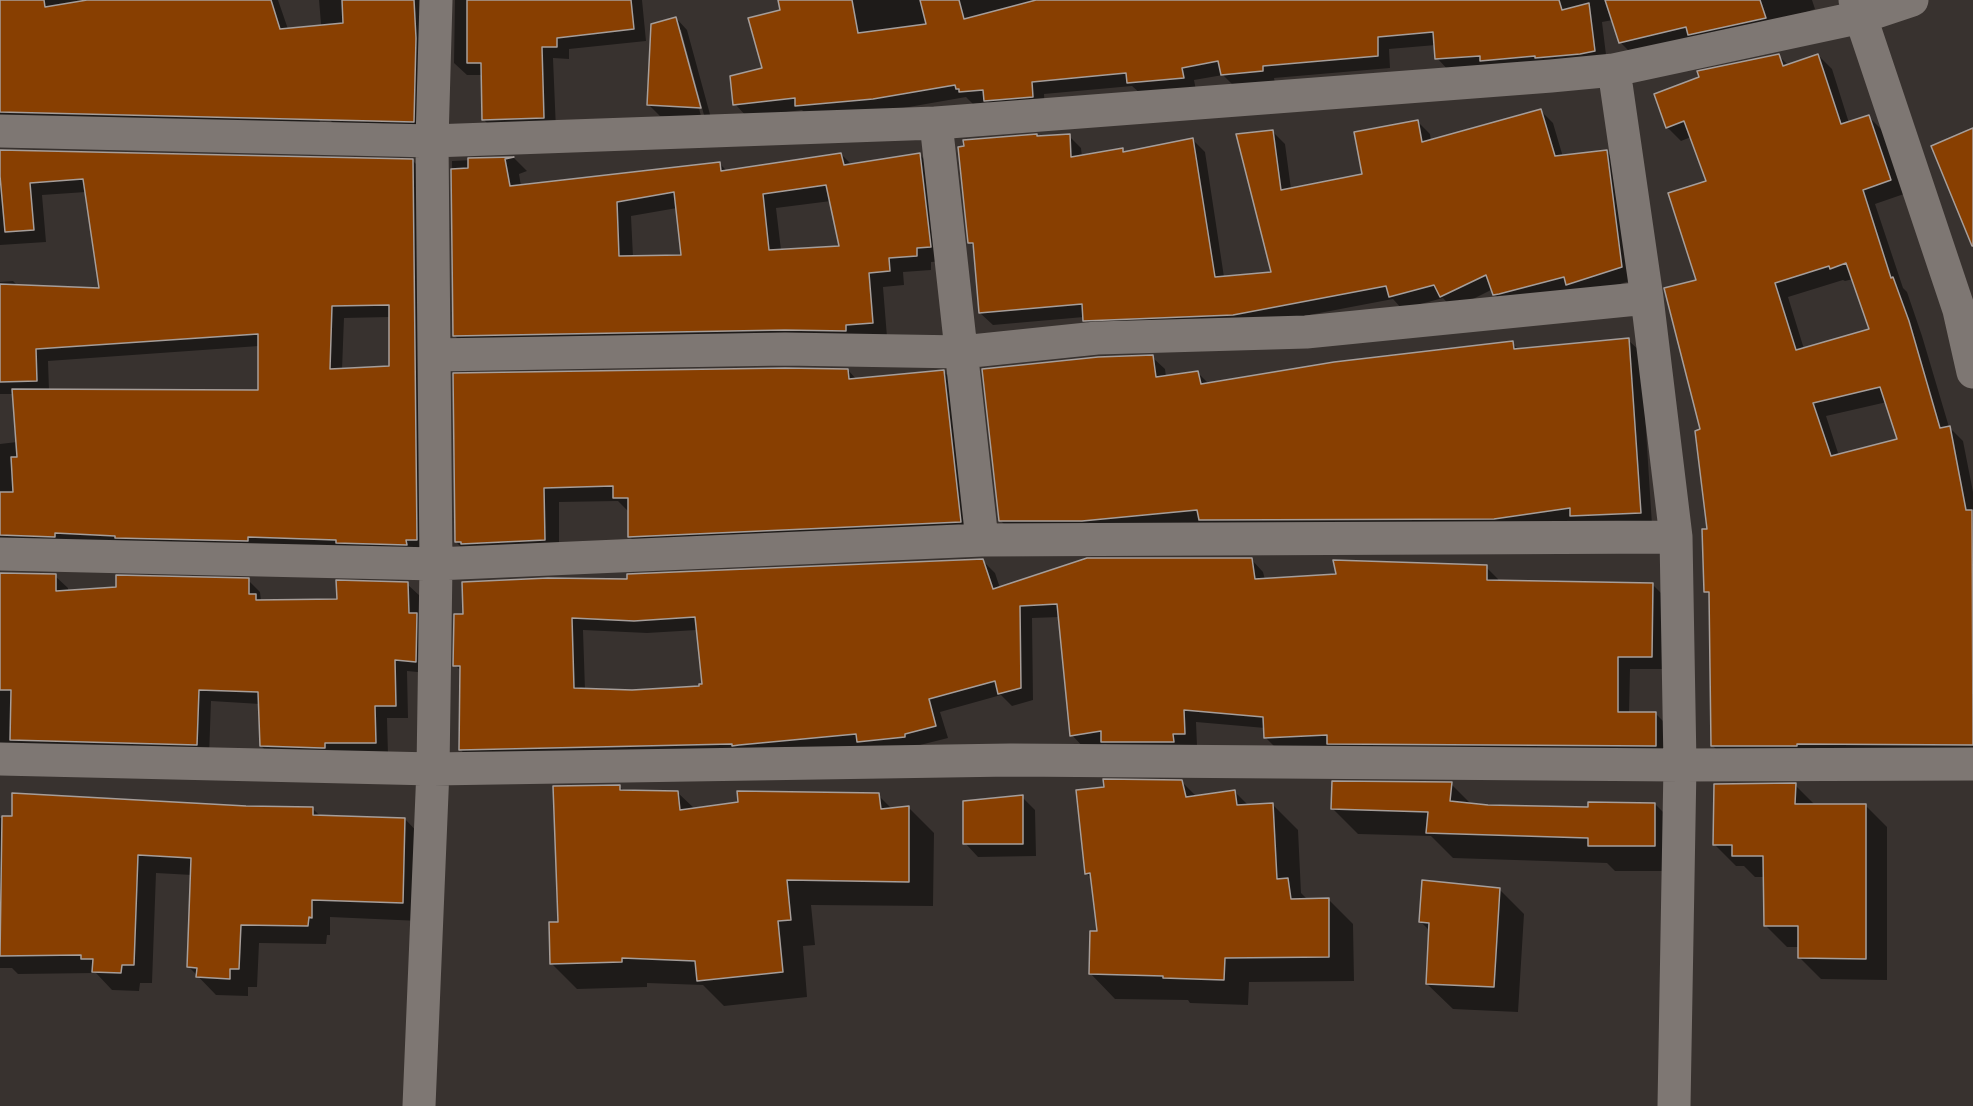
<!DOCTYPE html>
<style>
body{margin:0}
canvas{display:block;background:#38322f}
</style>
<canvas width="1973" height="1106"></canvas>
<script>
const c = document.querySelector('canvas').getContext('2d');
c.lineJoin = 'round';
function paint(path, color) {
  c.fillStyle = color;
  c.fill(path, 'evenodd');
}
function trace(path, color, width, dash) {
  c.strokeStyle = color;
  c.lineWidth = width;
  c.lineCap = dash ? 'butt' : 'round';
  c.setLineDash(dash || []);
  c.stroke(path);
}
const shadow = new Path2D(`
 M 0,0 L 278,0 L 323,131 L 0,130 Z
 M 319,0 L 431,0 L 426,134 L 342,132 L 329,119 Z
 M 455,0 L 642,0 L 646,41 L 569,49 L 569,59 L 553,58 L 556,130 L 496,132 L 484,120 L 482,75 L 467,75 L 454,63 Z
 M 779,0 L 1812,0 L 1815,9 L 1775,23 L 1632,54 L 1620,42 L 1613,20 L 1602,22 L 1607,63 L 1449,71 L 1437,58 L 1436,45 L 1389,49 L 1390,68 L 1274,78 L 1275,83 L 1235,87 L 1223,75 L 1194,80 L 1196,90 L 1141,94 L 1132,86 L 1044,94 L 1045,109 L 998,112 L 988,102 L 973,104 L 966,97 L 886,111 L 809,117 L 802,110 L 747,117 L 735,104 L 763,69 L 781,11 Z
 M 676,18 L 687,30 L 711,118 L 660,116 L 649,105 ZM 678,30 L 681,30 L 704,115 L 701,116 Z
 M 1778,55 L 1788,65 L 1818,55 L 1832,69 L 1849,123 L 1868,116 L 1882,130 L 1904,194 L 1875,204 L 1903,288 L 1907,292 L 1922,336 L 1949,427 L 1963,441 L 1973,492 L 1973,758 L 1726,759 L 1712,745 L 1711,596 L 1706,591 L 1708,530 L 1702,431 L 1698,281 L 1708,181 L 1691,137 L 1681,141 L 1667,127 ZM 1853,279 L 1871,330 L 1804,349 L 1788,297 L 1843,280 L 1845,281 ZM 1887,402 L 1899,440 L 1839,456 L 1826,416 Z
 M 1541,111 L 1553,123 L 1563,157 L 1606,151 L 1618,163 L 1633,280 L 1580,296 L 1506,306 L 1494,294 L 1493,289 L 1453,309 L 1443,298 L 1402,309 L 1393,299 L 1246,327 L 1097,332 L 1085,320 L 1084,317 L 993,325 L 980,313 L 975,248 L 970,243 L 1038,138 L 1069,136 L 1081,148 L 1082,157 L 1122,150 L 1125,153 L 1193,140 L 1205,152 L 1224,277 L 1273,273 L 1273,132 L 1285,144 L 1291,189 L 1364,175 L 1418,122 L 1430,134 L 1431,141 Z
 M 0,151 L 413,161 L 425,173 L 429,552 L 0,553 L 0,444 L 17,442 L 14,394 L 0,394 L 0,282 L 13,281 L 18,286 L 100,289 L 86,192 L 42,195 L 46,242 L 0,245 ZM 390,317 L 391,368 L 342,370 L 344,318 ZM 259,346 L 259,391 L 49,390 L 48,361 Z
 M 841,154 L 852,165 L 920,155 L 934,169 L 945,261 L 931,262 L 931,270 L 903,272 L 904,285 L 883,287 L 887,337 L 469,350 L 454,335 L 452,161 L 514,158 L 527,171 L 519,174 L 521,186 L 720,164 L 727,171 ZM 831,201 L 840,248 L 781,250 L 776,208 ZM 677,208 L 683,256 L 633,257 L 631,216 Z
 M 1628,340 L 1641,352 L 1652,525 L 1584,528 L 1577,521 L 1507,531 L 1013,533 L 1000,520 L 1152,357 L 1165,369 L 1166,377 L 1198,373 L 1209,384 L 1512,343 L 1519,350 Z
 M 848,370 L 857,380 L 944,372 L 959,387 L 975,537 L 644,551 L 629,536 L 629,512 L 618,501 L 559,502 L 559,555 L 471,557 L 456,542 L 454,375 Z
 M 1251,559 L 1263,572 L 1265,580 L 1486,567 L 1498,579 L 1498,582 L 1652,584 L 1664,596 L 1664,669 L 1630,669 L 1629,714 L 1656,714 L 1668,726 L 1668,758 L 1278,750 L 1266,738 L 1265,728 L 1196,722 L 1197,746 L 1115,754 L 1106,744 L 1084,748 L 1072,735 L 1060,617 L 1032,618 L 1033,700 L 1012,706 L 1001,695 L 940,712 L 948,738 L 916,746 L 472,762 L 460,749 L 461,671 L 455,665 L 464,616 L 629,581 L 982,560 L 995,573 L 1000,588 ZM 583,630 L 647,633 L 697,630 L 704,685 L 701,688 L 632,691 L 585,690 Z
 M 0,574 L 55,576 L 68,588 L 68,591 L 248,580 L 260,592 L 261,601 L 338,600 L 407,584 L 420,596 L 428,673 L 407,671 L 408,718 L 387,718 L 388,755 L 274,758 L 261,746 L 260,704 L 211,701 L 209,757 L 0,755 Z
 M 1182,782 L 1197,797 L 1234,791 L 1249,806 L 1273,805 L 1298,830 L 1301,893 L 1308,900 L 1328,899 L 1353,924 L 1354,981 L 1249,982 L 1248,1005 L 1190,1003 L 1188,1000 L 1115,999 L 1090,973 L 1098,933 L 1093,880 L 1086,873 Z
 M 1451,784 L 1472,805 L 1590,809 L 1655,804 L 1680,829 L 1680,871 L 1615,871 L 1607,863 L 1453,858 L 1431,836 L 1358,834 L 1333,809 Z
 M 1795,785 L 1816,806 L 1866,806 L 1887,827 L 1887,980 L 1821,979 L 1800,958 L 1800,947 L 1787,947 L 1765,925 L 1765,877 L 1755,877 L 1744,866 L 1736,866 L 1715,845 Z
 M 619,786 L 624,791 L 677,792 L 695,809 L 878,795 L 893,810 L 909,808 L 934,833 L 933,906 L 811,905 L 815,945 L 803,946 L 807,997 L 724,1006 L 703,985 L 647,983 L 647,987 L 577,989 L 552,964 L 559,923 Z
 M 1022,797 L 1035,810 L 1036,856 L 978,857 L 965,843 Z
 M 246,807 L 312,808 L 320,816 L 405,819 L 423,838 L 420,921 L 330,917 L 330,935 L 327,935 L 326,944 L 259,943 L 257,987 L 248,987 L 248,996 L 216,995 L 189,967 L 192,875 L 156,873 L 152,983 L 140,983 L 139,991 L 112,990 L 96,973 L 18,974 L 12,968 L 0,968 L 0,818 Z
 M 1499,889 L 1524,914 L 1518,1012 L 1453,1009 L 1427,984 L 1430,931 L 1420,921 Z`);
const building = new Path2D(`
 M 0,0 L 44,0 L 45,7 L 87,0 L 271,0 L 280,29 L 343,23 L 342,0 L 414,0 L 416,38 L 414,122 L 0,112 Z
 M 467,0 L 631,0 L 634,29 L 557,38 L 557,47 L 542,47 L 544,118 L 482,120 L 481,63 L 467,63 Z
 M 778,0 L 852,0 L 858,33 L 926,24 L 920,0 L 959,0 L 964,19 L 1036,0 L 1559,0 L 1562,10 L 1589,3 L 1595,51 L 1580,54 L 1535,58 L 1535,56 L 1480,61 L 1480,56 L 1435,59 L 1433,32 L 1378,37 L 1378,56 L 1263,66 L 1263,71 L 1221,75 L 1218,61 L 1182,68 L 1184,78 L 1127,83 L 1126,73 L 1032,82 L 1033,97 L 984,101 L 983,90 L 959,92 L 959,89 L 956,89 L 955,85 L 873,99 L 795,106 L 795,98 L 733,105 L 730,76 L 762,68 L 748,18 L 780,10 Z
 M 1605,0 L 1760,0 L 1766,18 L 1688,35 L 1686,27 L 1619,43 Z
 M 676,17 L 701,108 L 647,105 L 651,24 Z
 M 1779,54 L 1783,66 L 1818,54 L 1841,124 L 1869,115 L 1891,180 L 1863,190 L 1891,278 L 1893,277 L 1909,321 L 1940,428 L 1950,426 L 1966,510 L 1972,510 L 1973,745 L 1797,744 L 1797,746 L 1711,746 L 1709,592 L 1704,592 L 1702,529 L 1707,529 L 1695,431 L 1700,429 L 1664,288 L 1696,280 L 1668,193 L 1706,181 L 1684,121 L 1666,128 L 1654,94 L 1699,77 L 1697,71 ZM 1846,263 L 1869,329 L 1796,350 L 1775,283 L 1829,266 L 1830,269 ZM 1880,387 L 1897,439 L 1831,456 L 1813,403 Z
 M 1541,109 L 1555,156 L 1607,150 L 1622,267 L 1566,285 L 1564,277 L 1499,294 L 1493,295 L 1486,275 L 1440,297 L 1434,285 L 1389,297 L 1386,286 L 1233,315 L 1083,321 L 1082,304 L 979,313 L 973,243 L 968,243 L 958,147 L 964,146 L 963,140 L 1037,134 L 1037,136 L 1070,134 L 1071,157 L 1123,148 L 1123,152 L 1193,138 L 1215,277 L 1271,272 L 1236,134 L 1273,130 L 1281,190 L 1362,174 L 1354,132 L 1418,120 L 1422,142 Z
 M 1973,128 L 1973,246 L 1972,246 L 1931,146 Z
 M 0,150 L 413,159 L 417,540 L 406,540 L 407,545 L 336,543 L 336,540 L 248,537 L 248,541 L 115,538 L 115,536 L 55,533 L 55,537 L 0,535 L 0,492 L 13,492 L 11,457 L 17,457 L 12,389 L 258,390 L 258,334 L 36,349 L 37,381 L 0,382 L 0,284 L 99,288 L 83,179 L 30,183 L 34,230 L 5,232 L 0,176 ZM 389,305 L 389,366 L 330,369 L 332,306 Z
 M 841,153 L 844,165 L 920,153 L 931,247 L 917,248 L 917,256 L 889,258 L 890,271 L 869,273 L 873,323 L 846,325 L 846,331 L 785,330 L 453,336 L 451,169 L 468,168 L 468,158 L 514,157 L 505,159 L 510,186 L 720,162 L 721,171 ZM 826,185 L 839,246 L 769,250 L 763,194 ZM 674,192 L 681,255 L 619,256 L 617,202 Z
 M 1629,338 L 1641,513 L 1570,516 L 1570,508 L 1494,519 L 1199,520 L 1197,510 L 1082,521 L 999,521 L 982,369 L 1098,357 L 1153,355 L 1156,377 L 1198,371 L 1201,384 L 1334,362 L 1513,341 L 1514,349 Z
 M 785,368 L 848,369 L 849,379 L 944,370 L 961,522 L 628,537 L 628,498 L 613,498 L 613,486 L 544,488 L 545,540 L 461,544 L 461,542 L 455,542 L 453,373 Z
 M 1087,558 L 1252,558 L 1255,579 L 1336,574 L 1333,560 L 1487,565 L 1487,580 L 1653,583 L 1652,657 L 1618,657 L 1618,712 L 1656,712 L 1656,746 L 1327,744 L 1327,735 L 1264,738 L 1263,717 L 1184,710 L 1185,734 L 1173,734 L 1174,742 L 1101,742 L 1101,731 L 1070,736 L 1057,604 L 1020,606 L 1021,688 L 998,694 L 995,681 L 929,699 L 936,726 L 905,734 L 905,737 L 857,742 L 856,734 L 739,745 L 732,746 L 732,744 L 459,750 L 460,666 L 453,666 L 454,614 L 463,614 L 462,582 L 548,578 L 627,579 L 627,574 L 983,559 L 993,589 ZM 695,617 L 702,684 L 699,684 L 699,686 L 632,690 L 574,688 L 572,618 L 634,621 Z
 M 0,573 L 56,574 L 56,591 L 116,587 L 116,575 L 249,578 L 249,594 L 256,594 L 256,600 L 337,599 L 336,580 L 408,582 L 409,613 L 417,613 L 416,662 L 395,660 L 396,706 L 375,706 L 376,743 L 325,743 L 325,748 L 322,748 L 260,746 L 258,692 L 199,690 L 197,745 L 10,740 L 11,690 L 0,690 Z
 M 1103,779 L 1182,780 L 1186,797 L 1235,790 L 1237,805 L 1273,803 L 1277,879 L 1288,878 L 1291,899 L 1329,898 L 1329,957 L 1225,958 L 1224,980 L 1163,978 L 1163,976 L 1089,974 L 1090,931 L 1097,931 L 1090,873 L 1085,874 L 1076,790 L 1104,787 Z
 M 1332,781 L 1452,782 L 1450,801 L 1488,805 L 1588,807 L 1588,802 L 1655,803 L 1655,846 L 1588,846 L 1588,838 L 1426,833 L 1428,812 L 1331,809 Z
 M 1796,783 L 1795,804 L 1866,804 L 1866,959 L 1798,958 L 1798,926 L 1764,926 L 1763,856 L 1732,856 L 1732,845 L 1713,845 L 1714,784 Z
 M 620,785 L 620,790 L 678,791 L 680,810 L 738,802 L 737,791 L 879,793 L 881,809 L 909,806 L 909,882 L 787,880 L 791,920 L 778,921 L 783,972 L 697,981 L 695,961 L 622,958 L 622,962 L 550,964 L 549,922 L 558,922 L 553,786 Z
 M 12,793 L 246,806 L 313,807 L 313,815 L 405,818 L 403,903 L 312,900 L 312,918 L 309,917 L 308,926 L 241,925 L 239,969 L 230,969 L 230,979 L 196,977 L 197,968 L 187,967 L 191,858 L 138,855 L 134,965 L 122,965 L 121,973 L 92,972 L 93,959 L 81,959 L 81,955 L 0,956 L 2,816 L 12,816 Z
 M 1023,795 L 1023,844 L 963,844 L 963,801 Z
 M 1422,880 L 1500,888 L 1494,987 L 1426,984 L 1429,923 L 1419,922 Z`);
const minor = new Path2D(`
 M 1855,0 L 1959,310 L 1973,372
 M 1614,70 L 1647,298 L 1676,537 L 1680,765 L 1674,1106
 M 936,123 L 982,540
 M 0,131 L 432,141 L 936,123 L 1551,76 L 1614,70 L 1861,17 L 1912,0
 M 434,355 L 785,349 L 962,352 L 1097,338 L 1306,332 L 1647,298
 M 0,554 L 436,564 L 982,540 L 1676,537
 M 0,759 L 433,769 L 1011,760 L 1680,765 L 1973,764
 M 419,1106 L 433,769 L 436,564 L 432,141 L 436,0`);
paint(shadow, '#0007');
paint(building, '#883f01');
trace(building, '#a69e9a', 1.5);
trace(minor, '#7e7773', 33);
</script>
